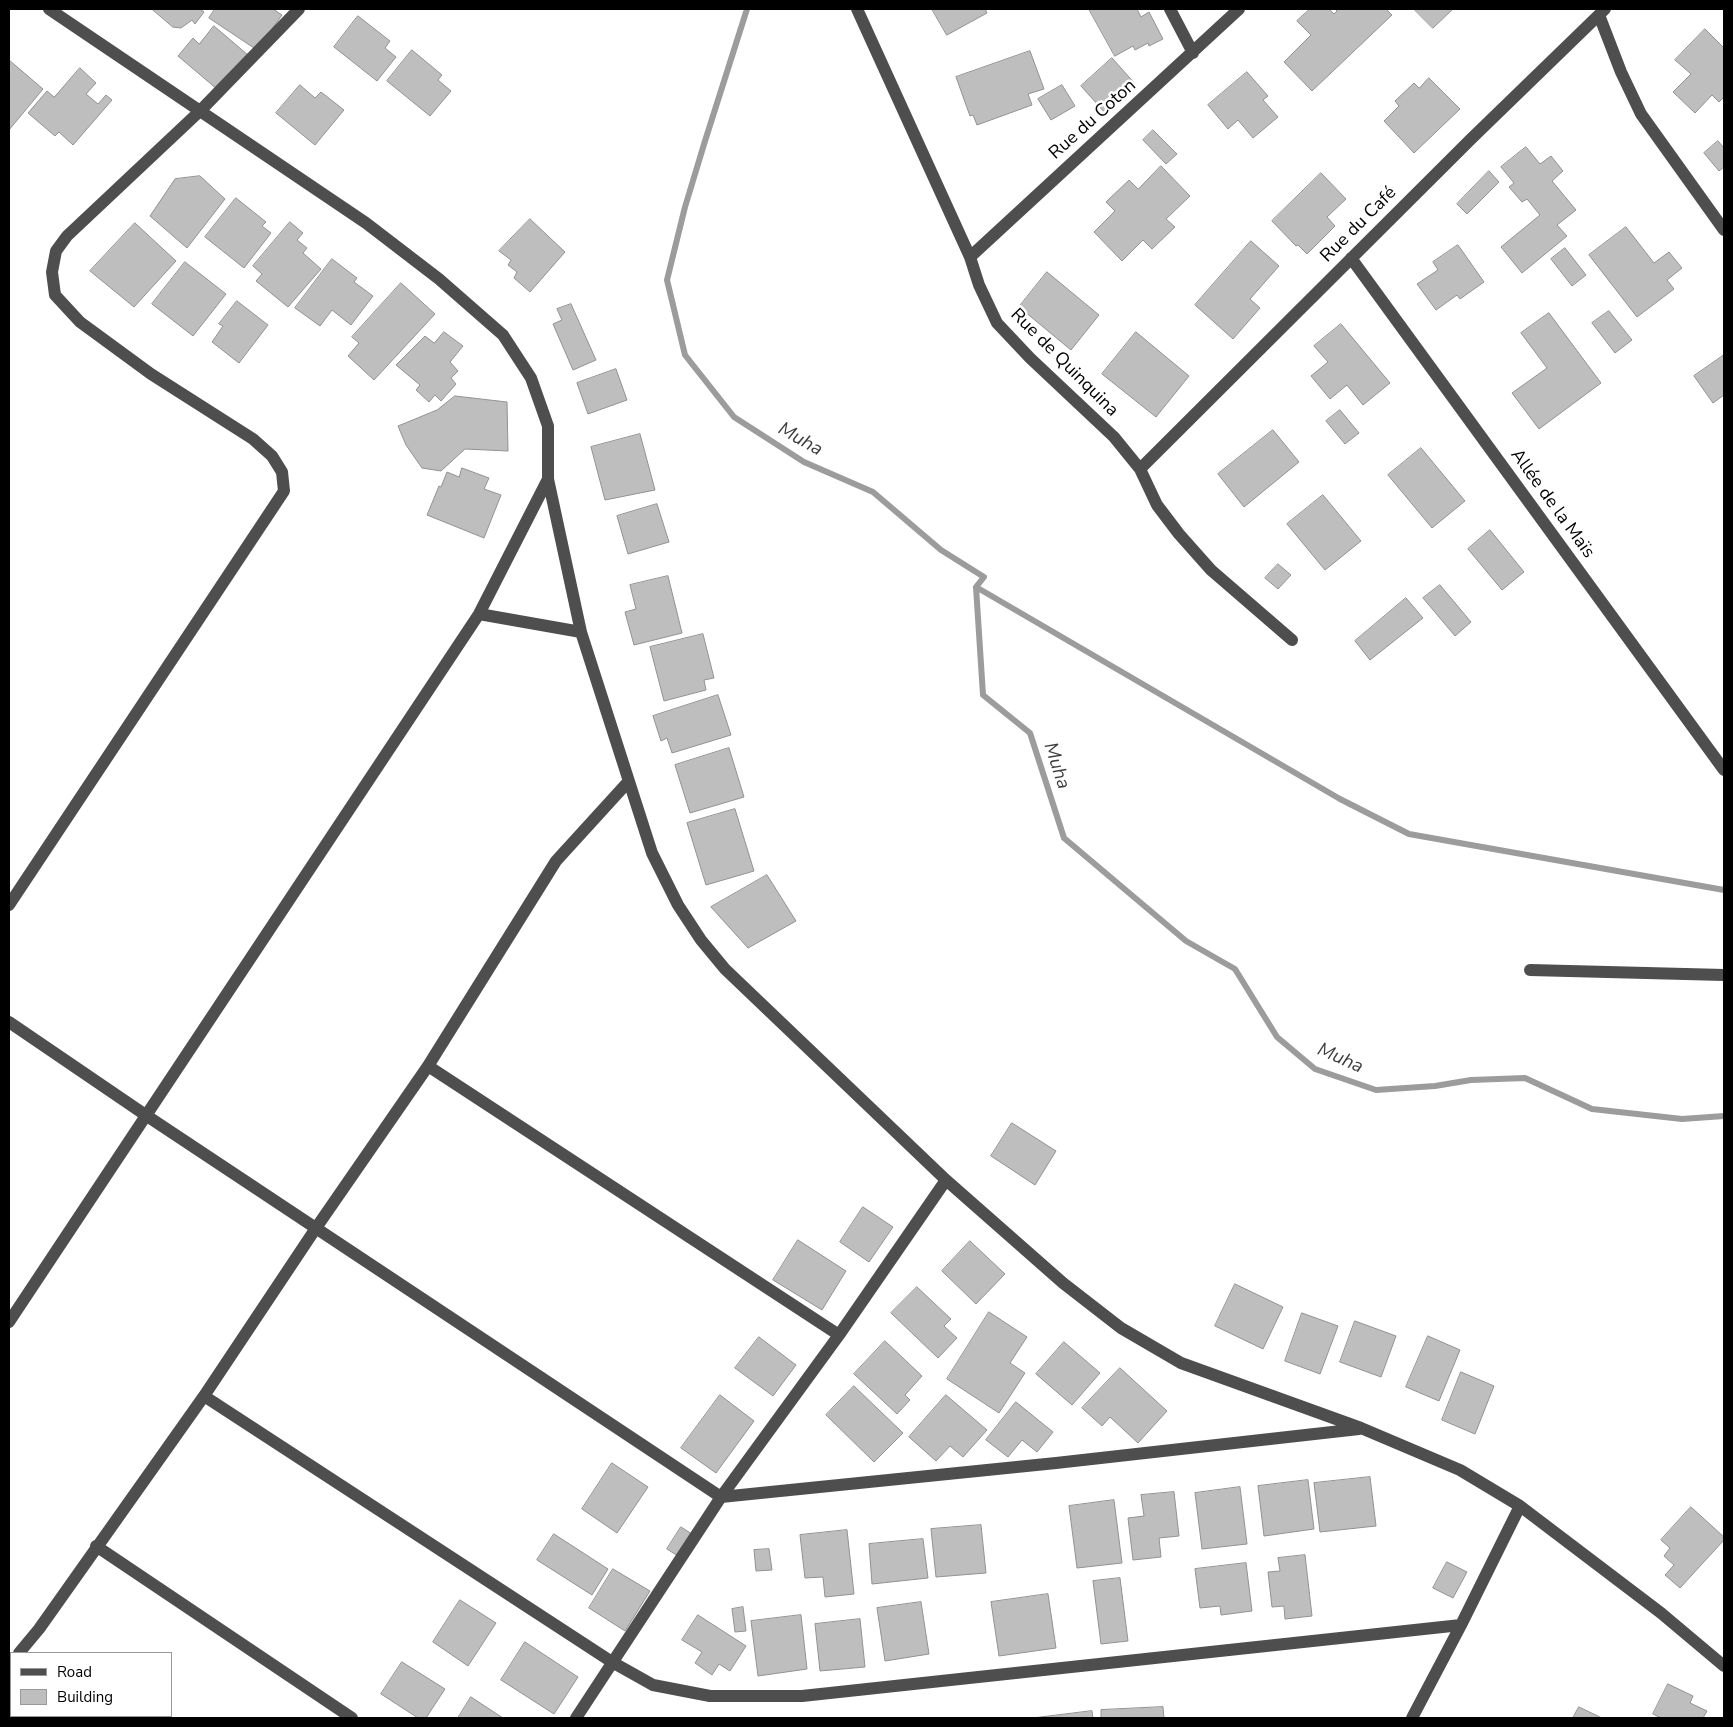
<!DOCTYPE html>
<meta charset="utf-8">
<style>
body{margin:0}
#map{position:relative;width:1733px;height:1727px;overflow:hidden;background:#fff;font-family:"Nunito Sans",sans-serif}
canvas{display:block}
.frame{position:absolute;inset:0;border:10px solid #000;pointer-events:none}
.legend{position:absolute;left:10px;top:1652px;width:162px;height:65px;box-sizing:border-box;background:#fff;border:1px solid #999;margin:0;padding:6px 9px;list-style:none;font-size:15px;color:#000}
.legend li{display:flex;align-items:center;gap:10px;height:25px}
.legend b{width:25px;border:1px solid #999}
</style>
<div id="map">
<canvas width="1733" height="1727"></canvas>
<div class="frame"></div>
<ul class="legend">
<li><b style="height:6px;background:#4e4e4e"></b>Road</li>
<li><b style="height:14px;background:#bebebe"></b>Building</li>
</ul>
</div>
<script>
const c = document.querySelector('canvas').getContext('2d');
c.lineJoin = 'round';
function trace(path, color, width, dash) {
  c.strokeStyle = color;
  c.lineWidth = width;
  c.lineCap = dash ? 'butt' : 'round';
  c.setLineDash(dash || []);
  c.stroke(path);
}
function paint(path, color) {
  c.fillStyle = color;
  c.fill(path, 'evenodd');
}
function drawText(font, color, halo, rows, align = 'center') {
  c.font = font + ' "Nunito Sans",sans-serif';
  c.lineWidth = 5;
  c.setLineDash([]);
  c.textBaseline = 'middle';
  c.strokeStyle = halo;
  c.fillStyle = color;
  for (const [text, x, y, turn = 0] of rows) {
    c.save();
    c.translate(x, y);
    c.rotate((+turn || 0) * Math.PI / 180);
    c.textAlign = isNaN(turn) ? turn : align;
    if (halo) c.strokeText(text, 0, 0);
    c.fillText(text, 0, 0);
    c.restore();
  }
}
const stream = new Path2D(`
 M 747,9 L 705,141 L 685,207 L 667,280 L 685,355 L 734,417 L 804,462 L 873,492 L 941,550 L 984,577 L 976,587 L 983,695 L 1030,733 L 1064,838 L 1186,941 L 1235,969 L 1277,1037 L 1315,1069 L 1376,1090 L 1435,1086 L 1471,1080 L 1525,1078 L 1592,1109 L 1682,1119 L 1724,1116
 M 976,587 L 1340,799 L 1409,834 L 1724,890`);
const building = new Path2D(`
 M 152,9 L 200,9 L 204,12 L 195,24 L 192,20 L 181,28 L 173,27 Z
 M 215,9 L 273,9 L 282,15 L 257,50 L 209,18 Z
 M 932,9 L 985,9 L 987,13 L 947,35 Z
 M 1089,9 L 1137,9 L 1141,17 L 1149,12 L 1163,39 L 1149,46 L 1148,43 L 1135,50 L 1133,46 L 1115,56 Z
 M 1310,9 L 1329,9 L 1334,14 L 1337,11 L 1335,9 L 1386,9 L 1392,15 L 1312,91 L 1284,62 L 1311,35 L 1297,21 Z
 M 1414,9 L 1453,9 L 1433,28 Z
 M 358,16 L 390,41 L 385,48 L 396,57 L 377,81 L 334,47 Z
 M 214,26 L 248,55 L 218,90 L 178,56 L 193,38 L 199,44 Z
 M 1705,29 L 1724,48 L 1724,97 L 1719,102 L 1712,95 L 1695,113 L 1673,92 L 1691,74 L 1675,60 Z
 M 412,50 L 442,75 L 438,80 L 451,91 L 430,116 L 387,81 Z
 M 1030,51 L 1044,89 L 1028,94 L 1032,105 L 977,125 L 973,115 L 970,116 L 956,77 Z
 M 1112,58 L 1137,86 L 1106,114 L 1081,86 Z
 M 9,60 L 43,89 L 9,130 Z
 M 80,68 L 96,83 L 86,94 L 98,104 L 106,95 L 112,100 L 73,145 L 59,132 L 55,136 L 28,113 L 47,91 L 54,97 Z
 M 1247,72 L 1268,96 L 1263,100 L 1278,117 L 1253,138 L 1238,120 L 1228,129 L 1208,105 Z
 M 1429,78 L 1460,109 L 1414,153 L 1384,121 L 1399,106 L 1395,101 L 1414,83 L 1419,88 Z
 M 300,85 L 315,98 L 321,92 L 344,110 L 315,145 L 276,113 Z
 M 1062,85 L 1075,106 L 1051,120 L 1038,99 Z
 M 1153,130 L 1177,154 L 1166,164 L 1143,140 Z
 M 1718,141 L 1724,148 L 1724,167 L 1719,171 L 1704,153 Z
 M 1526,147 L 1540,164 L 1551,156 L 1563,171 L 1552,181 L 1576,210 L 1557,225 L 1567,236 L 1522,273 L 1501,247 L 1540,215 L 1527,199 L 1522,202 L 1509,187 L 1514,183 L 1501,167 Z
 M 1161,166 L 1190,196 L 1166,219 L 1175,227 L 1152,249 L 1143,240 L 1122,261 L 1094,232 L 1115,211 L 1106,202 L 1129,180 L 1138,189 Z
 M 1489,171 L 1499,182 L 1467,214 L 1457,204 Z
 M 1321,173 L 1346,199 L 1327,217 L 1335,226 L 1307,254 L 1298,245 L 1296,246 L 1272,221 Z
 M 200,176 L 225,199 L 187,248 L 150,216 L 175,179 Z
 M 236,198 L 266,222 L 262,226 L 271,233 L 244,268 L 205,237 Z
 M 530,219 L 565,252 L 530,292 L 514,278 L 517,272 L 508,265 L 511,260 L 499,251 Z
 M 290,222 L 303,233 L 297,240 L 307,248 L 303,253 L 321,269 L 288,307 L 256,281 L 262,274 L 253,266 Z
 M 135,223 L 176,261 L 134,307 L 90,271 Z
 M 1626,227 L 1654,263 L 1669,252 L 1682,268 L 1667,280 L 1674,289 L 1637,317 L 1589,255 Z
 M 1251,241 L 1279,266 L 1250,299 L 1260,308 L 1233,339 L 1195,305 Z
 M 1458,245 L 1484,282 L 1460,299 L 1457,295 L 1436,310 L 1417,284 L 1438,270 L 1433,262 Z
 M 1565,248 L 1586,275 L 1572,286 L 1551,259 Z
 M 332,259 L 357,278 L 354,282 L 373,296 L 351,325 L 332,310 L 320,326 L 295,308 Z
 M 185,262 L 226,294 L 193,336 L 152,304 Z
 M 1047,272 L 1099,315 L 1071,350 L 1019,307 Z
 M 401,283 L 435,314 L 374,380 L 348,356 L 359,343 L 352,337 Z
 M 237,301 L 268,325 L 239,363 L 212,342 L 223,326 L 219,324 Z
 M 571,304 L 596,360 L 573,370 L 553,324 L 562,320 L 557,309 Z
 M 1609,311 L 1632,340 L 1615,353 L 1592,323 Z
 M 1549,313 L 1601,383 L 1539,429 L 1512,393 L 1547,368 L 1521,333 Z
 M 1341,324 L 1390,383 L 1363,405 L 1347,385 L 1330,399 L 1311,376 L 1328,362 L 1314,346 Z
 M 444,332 L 463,346 L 450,362 L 458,371 L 451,378 L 456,384 L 441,401 L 435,395 L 429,402 L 416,390 L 420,385 L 396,365 L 425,336 L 434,343 Z
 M 1136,332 L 1189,376 L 1156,417 L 1102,374 Z
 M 1724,355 L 1724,395 L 1713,403 L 1694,376 Z
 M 616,369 L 627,400 L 588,414 L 577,383 Z
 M 455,396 L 507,402 L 508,451 L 465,449 L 441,471 L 422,468 L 406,445 L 398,426 L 437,410 Z
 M 1340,410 L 1359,433 L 1345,444 L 1326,421 Z
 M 1273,430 L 1299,462 L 1244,507 L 1218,474 Z
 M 640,434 L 655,490 L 605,500 L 591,447 Z
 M 1421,448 L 1465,501 L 1432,528 L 1388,475 Z
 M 462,468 L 489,478 L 484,489 L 501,495 L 484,538 L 427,515 L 439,486 L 441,487 L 447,472 L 459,477 Z
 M 1323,495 L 1361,541 L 1325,570 L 1287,524 Z
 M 657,504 L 669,542 L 628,554 L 617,516 Z
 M 1490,530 L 1524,572 L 1502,590 L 1468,549 Z
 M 1278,564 L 1291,575 L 1278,589 L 1265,578 Z
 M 668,576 L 682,633 L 634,645 L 625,612 L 636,609 L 630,585 Z
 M 1440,585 L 1471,622 L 1455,636 L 1423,598 Z
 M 1406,598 L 1423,618 L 1370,660 L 1355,641 Z
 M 703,634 L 714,678 L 704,680 L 706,690 L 664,701 L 650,647 Z
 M 718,695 L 731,735 L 672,753 L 667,738 L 661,741 L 653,716 Z
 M 729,748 L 744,797 L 690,813 L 675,765 Z
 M 735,809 L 754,871 L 706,885 L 687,823 Z
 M 767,875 L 796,921 L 748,948 L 711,907 Z
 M 1012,1123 L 1056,1151 L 1035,1185 L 991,1156 Z
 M 863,1207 L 893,1227 L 869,1262 L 840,1242 Z
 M 798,1240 L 846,1271 L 822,1310 L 773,1280 Z
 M 970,1241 L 1005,1274 L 976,1304 L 942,1271 Z
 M 1235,1284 L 1283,1307 L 1263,1349 L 1215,1326 Z
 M 917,1287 L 951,1319 L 944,1326 L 957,1338 L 938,1358 L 891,1313 Z
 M 989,1312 L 1027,1337 L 1010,1363 L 1025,1373 L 999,1413 L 947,1379 Z
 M 1302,1313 L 1338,1326 L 1320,1374 L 1285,1361 Z
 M 1355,1321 L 1396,1336 L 1381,1377 L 1340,1362 Z
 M 1428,1336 L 1460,1350 L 1439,1401 L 1406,1387 Z
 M 759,1337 L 796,1365 L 773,1396 L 735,1368 Z
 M 885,1341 L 922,1376 L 905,1395 L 910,1400 L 897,1414 L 854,1374 Z
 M 1064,1342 L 1100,1373 L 1072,1405 L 1036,1374 Z
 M 1120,1368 L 1167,1411 L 1138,1443 L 1110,1417 L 1102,1426 L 1082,1408 Z
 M 1461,1372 L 1494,1386 L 1475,1434 L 1442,1420 Z
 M 854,1386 L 903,1433 L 874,1462 L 826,1415 Z
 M 720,1395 L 754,1421 L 716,1473 L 681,1448 Z
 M 946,1395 L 987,1430 L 963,1457 L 950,1446 L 936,1461 L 909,1437 Z
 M 1016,1402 L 1053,1432 L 1037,1452 L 1022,1440 L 1008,1457 L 986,1440 Z
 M 612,1463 L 648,1487 L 617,1533 L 582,1509 Z
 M 1370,1477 L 1376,1526 L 1320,1532 L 1314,1483 Z
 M 1308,1480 L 1314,1529 L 1264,1536 L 1258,1486 Z
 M 1240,1487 L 1247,1544 L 1202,1549 L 1195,1493 Z
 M 1174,1492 L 1179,1536 L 1159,1538 L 1161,1557 L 1133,1560 L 1128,1518 L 1144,1516 L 1141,1495 Z
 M 1114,1500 L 1122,1563 L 1077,1568 L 1069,1506 Z
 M 1691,1507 L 1724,1537 L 1724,1540 L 1680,1588 L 1665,1575 L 1674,1565 L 1664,1556 L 1670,1548 L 1661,1540 Z
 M 981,1525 L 986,1573 L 936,1577 L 931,1529 Z
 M 681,1527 L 695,1536 L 681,1558 L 667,1549 Z
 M 847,1530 L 854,1594 L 825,1597 L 823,1577 L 805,1578 L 800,1535 Z
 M 554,1534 L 608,1569 L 592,1595 L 537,1560 Z
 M 923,1539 L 928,1578 L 872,1584 L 869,1544 Z
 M 769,1549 L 772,1570 L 756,1571 L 754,1550 Z
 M 1305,1555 L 1312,1616 L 1285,1619 L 1284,1606 L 1272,1607 L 1268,1572 L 1280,1571 L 1278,1558 Z
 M 1447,1562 L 1467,1572 L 1453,1598 L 1433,1588 Z
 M 1246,1563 L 1252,1611 L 1221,1615 L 1220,1606 L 1200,1608 L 1195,1569 Z
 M 613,1569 L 650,1591 L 625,1631 L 589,1608 Z
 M 1120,1578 L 1128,1641 L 1101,1644 L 1093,1581 Z
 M 1048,1594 L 1056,1648 L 999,1656 L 991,1602 Z
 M 460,1600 L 496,1623 L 468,1666 L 433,1642 Z
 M 921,1602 L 929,1654 L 885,1661 L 877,1608 Z
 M 743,1607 L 746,1631 L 735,1632 L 732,1609 Z
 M 698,1615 L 746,1646 L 730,1671 L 719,1664 L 712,1675 L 695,1663 L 702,1652 L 682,1640 Z
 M 801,1615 L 807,1669 L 758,1676 L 751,1621 Z
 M 860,1619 L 865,1667 L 820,1671 L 815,1624 Z
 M 525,1642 L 578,1677 L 554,1714 L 501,1680 Z
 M 402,1662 L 445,1689 L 426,1718 L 418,1718 L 381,1694 Z
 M 1668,1684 L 1693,1696 L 1690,1703 L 1707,1711 L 1703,1718 L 1661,1718 L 1653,1714 Z
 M 471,1697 L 503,1718 L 458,1718 Z
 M 1163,1707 L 1164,1718 L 1101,1718 L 1101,1710 Z
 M 1579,1707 L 1602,1718 L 1573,1718 Z
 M 1092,1711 L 1093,1718 L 1033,1718 Z`);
const minor = new Path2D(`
 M 857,9 L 970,257 L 979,285 L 997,323 L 1030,358 L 1114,437 L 1140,469 L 1157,505 L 1179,534 L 1211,570 L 1292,640
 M 1170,9 L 1193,53
 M 1599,15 L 1621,72 L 1641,114 L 1724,230
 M 970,257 L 1239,9
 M 1351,258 L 1724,770
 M 1140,469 L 1471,139 L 1605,9
 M 548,479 L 581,632 L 652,853 L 678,905 L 701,940 L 725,969 L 946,1180 L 1063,1283 L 1121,1328 L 1181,1363 L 1361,1428 L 1460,1470 L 1520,1506 L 1661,1613 L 1724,1666
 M 479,614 L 581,632
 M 9,905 L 284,491 L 282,472 L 272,456 L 253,439 L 151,374 L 80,322 L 55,295 L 52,272 L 56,251 L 67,236 L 201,110 L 299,9
 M 1530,970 L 1724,975
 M 9,1022 L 147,1116 L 721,1497 L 1056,1463 L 1359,1429
 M 428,1066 L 839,1335
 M 9,1322 L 479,614 L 548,479 L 548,426 L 531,378 L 503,335 L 439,279 L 366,223 L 49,9
 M 204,1396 L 612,1662 L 653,1685 L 710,1696 L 802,1696 L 1461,1625
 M 96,1546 L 352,1718
 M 19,1653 L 39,1629 L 204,1396 L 316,1228 L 428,1066 L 556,861 L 628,782
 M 9,1666 L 11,1663
 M 9,1714 L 14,1718
 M 576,1718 L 721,1497 L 839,1335 L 946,1180
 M 1412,1718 L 1461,1625 L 1520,1506`);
const streetNames = [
 ["Rue du Coton",1093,120,-42],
 ["Rue du Café",1359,225,-45],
 ["Rue de Quinquina",1064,363,45],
 ["Allée de la Maïs",1552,504,54]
];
const waterNames = [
 ["Muha",800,440,30],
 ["Muha",1056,766,72],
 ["Muha",1340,1059,24]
];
trace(stream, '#9c9c9c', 6);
paint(building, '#bebebe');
trace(building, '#929292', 1);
trace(minor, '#4e4e4e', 12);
drawText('18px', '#000', '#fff', streetNames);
drawText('italic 19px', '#3d3d3d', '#fff', waterNames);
</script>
